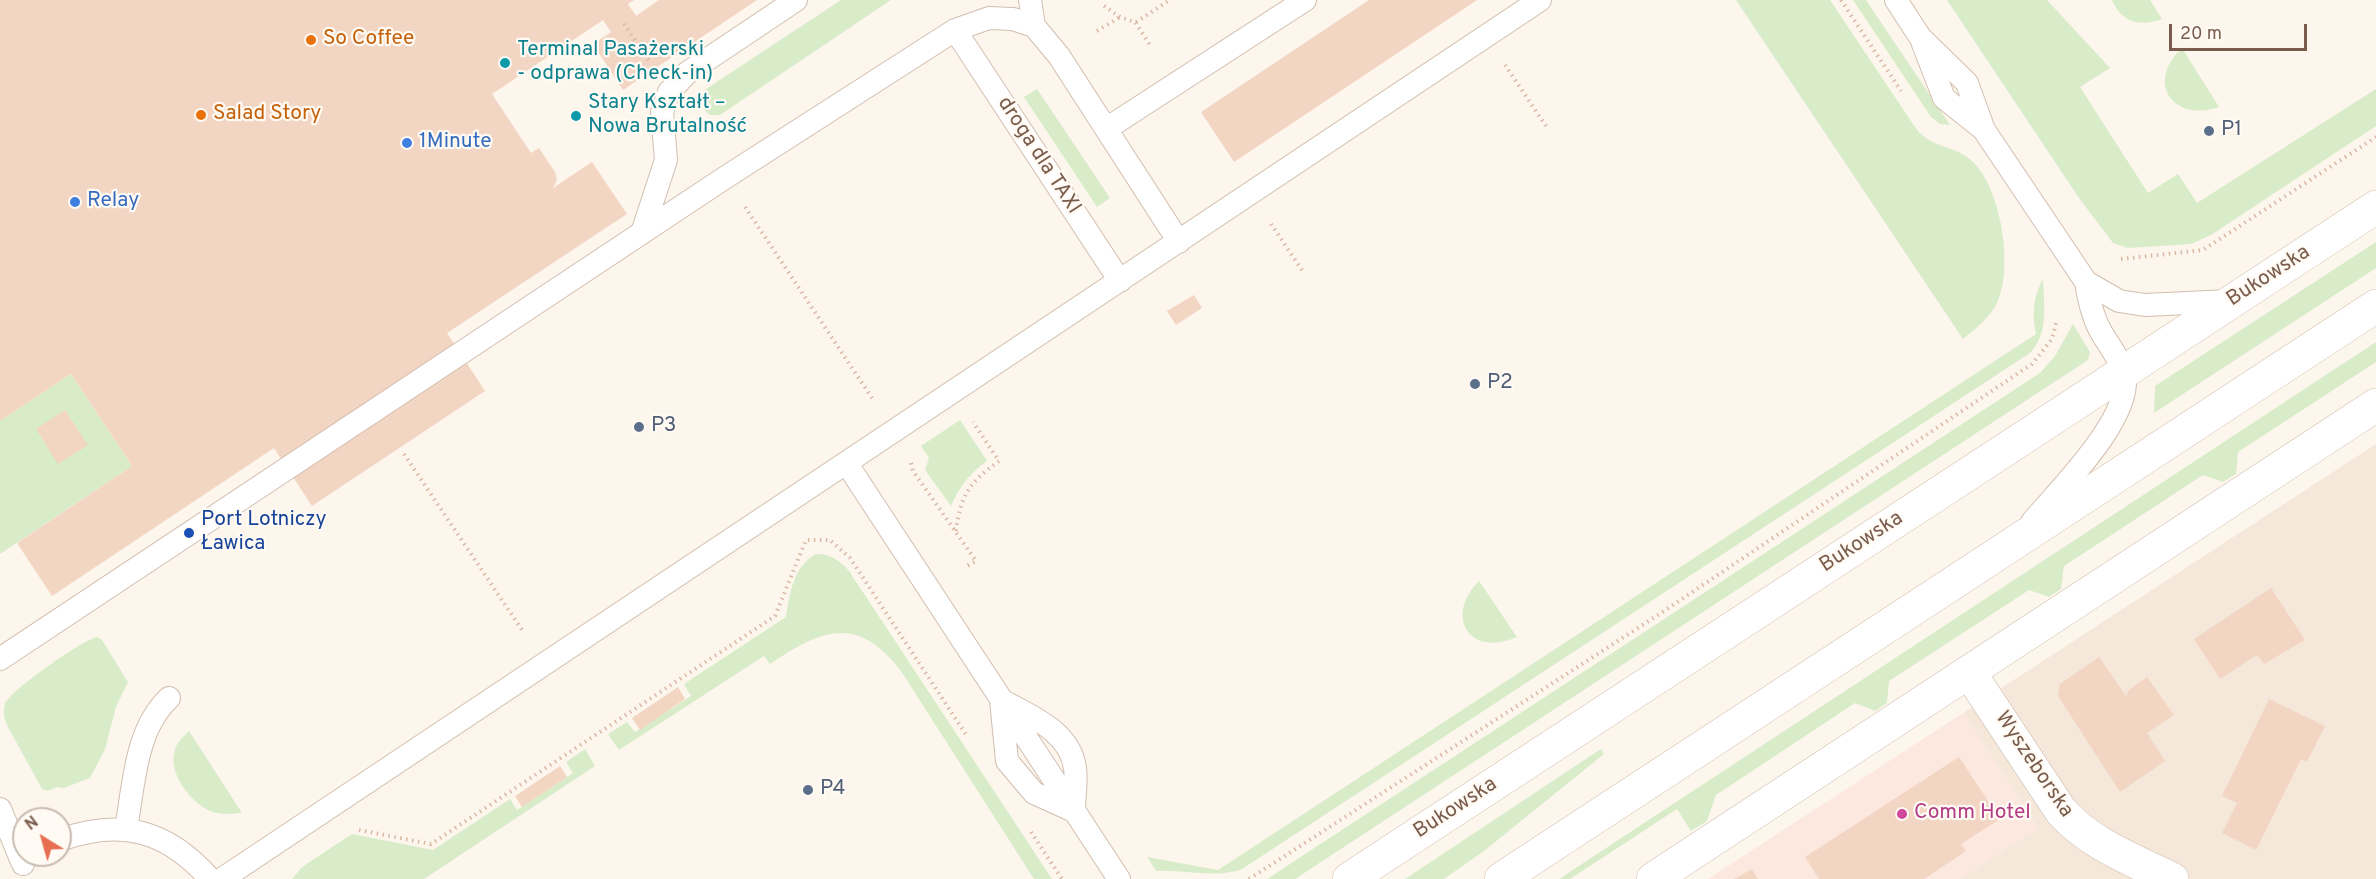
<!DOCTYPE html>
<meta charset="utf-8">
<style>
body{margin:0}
#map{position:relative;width:2376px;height:879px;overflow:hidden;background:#fdf6ec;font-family:Overpass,sans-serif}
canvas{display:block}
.north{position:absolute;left:12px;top:807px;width:60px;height:60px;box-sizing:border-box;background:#fffaf3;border:2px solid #cabbb1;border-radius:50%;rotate:323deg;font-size:16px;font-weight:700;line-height:24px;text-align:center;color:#7a5c4d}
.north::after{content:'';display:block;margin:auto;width:21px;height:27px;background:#e76f51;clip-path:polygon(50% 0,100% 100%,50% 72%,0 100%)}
.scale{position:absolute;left:2169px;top:24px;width:138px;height:27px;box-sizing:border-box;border:3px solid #7a5c4d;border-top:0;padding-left:8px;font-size:18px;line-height:21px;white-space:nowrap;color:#7a5c4d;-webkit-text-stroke:4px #fffaf3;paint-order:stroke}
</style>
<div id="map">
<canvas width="2376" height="879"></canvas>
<div class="north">N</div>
<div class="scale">20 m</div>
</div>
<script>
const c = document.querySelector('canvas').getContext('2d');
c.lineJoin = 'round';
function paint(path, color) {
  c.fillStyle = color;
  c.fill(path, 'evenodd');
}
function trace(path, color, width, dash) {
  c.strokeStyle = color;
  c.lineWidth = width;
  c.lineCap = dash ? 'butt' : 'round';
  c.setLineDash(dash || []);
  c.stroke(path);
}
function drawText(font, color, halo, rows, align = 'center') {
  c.font = font + ' Overpass,sans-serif';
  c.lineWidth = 4.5;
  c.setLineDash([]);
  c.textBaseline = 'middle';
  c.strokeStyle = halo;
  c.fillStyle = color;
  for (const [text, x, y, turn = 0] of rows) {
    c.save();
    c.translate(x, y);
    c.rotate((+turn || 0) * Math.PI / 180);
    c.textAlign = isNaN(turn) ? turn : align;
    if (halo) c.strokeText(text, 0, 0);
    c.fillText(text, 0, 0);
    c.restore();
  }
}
const residential = new Path2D(`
 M 2376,444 L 2376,879 L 1959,879 L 2038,828 L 1963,713 Z`);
const commercial = new Path2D(`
 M 1963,713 L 2038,828 L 1959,879 L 1708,879 Z`);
const green = new Path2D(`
 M 841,0 L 891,0 L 720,115 L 710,115 L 703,109 L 701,99 L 706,89 Z
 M 1736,0 L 1830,0 L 1917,130 C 1934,149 1955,145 1972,161 C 2001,187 2014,268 1997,303 C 1990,318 1975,329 1963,339 Z
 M 1853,0 L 1866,0 L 1950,125 L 1940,124 L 1931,117 Z
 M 1947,0 L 2047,0 L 2110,68 L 2080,87 L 2148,193 L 2178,174 L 2197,203 L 2376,89 L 2376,126 L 2211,235 L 2191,244 L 2128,248 L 2113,243 L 2079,198 Z
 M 2112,0 L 2150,0 L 2162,19 C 2141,27 2121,23 2112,0 Z
 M 2182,48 L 2219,107 C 2173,123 2145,82 2182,48 Z
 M 1037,89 L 1110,198 L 1097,207 L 1024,97 Z
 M 2376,242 L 2376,268 L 2154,413 L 2155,386 Z
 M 2043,279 C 2044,305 2049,333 2030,353 L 1242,869 C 1216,879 1185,869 1156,871 L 1147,857 L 1218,870 L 2036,334 C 2032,312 2033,298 2043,279 Z
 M 2073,324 L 2090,352 L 2088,360 L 1295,879 L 1267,879 L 2040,373 L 2055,356 Z
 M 2376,342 L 2376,362 L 2238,452 L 2236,474 L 2223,482 L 2203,475 L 2064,566 L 2061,589 L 2049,597 L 2029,590 L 1889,681 L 1887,703 L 1875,711 L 1855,703 L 1716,795 L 1707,821 L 1691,831 L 1677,809 L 1570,879 L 1559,879 Z
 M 71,374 L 132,466 L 0,554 L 0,421 Z
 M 960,420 L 987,461 C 969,474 960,486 951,506 L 925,470 L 929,458 L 921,446 Z
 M 816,554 C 831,554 839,560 849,571 L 1052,879 L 1034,879 L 901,671 C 857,614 822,629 770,664 L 764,656 L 619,750 L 608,734 L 627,722 L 635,732 L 691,696 L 684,684 L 786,617 C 790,593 793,567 816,554 Z
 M 1479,581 L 1517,637 C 1469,658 1444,616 1479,581 Z
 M 97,637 L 102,640 L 128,682 L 116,707 L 105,749 L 90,778 L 64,788 L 57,787 L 47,791 L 42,789 L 8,727 C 5,720 2,712 5,704 C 10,690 83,640 97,637 Z
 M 189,731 L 242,813 C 231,814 220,815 210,811 C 190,802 167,772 175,750 C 177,742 183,737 189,731 Z
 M 585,749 L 595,766 L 424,879 L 292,879 L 302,867 L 352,834 L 433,850 L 510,799 L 517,810 L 573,773 L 566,762 Z
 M 1601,749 L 1604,754 L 1484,851 L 1444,879 L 1405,879 Z`);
const building = new Path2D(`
 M 0,0 L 634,0 L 628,4 L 636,16 L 659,0 L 757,0 L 623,90 L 593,44 L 611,32 L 603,20 L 492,94 L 531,153 L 539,148 L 555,172 L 557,180 L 553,188 L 592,162 L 627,214 L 447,333 L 485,391 L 312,506 L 274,448 L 52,596 L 17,543 L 132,466 L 71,374 L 0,421 Z
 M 1369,0 L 1477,0 L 1234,162 L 1201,112 Z
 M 1194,295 L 1202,308 L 1176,325 L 1167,311 Z
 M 65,410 L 88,445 L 58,464 L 36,429 Z
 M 2271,588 L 2305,640 L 2264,664 L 2257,655 L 2220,679 L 2194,639 Z
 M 2099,657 L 2126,696 L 2129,690 L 2147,677 L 2174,715 L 2147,733 L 2165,761 L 2120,792 L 2058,696 L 2060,684 Z
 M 678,687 L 685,699 L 640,730 L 632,718 Z
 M 2269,699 L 2325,726 L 2307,762 L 2301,759 L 2256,850 L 2222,833 L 2237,803 L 2222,796 Z
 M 1959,757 L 2000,819 L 1961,844 L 1966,851 L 1924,879 L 1819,879 L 1805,857 Z
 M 560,766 L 567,777 L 522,807 L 515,796 Z
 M 1752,869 L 1758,879 L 1734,879 Z`);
const path = new Path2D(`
 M 1841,0 L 1901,91
 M 1104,6 L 1120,17 L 1135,22 L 1150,45
 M 1136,22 L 1170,0
 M 624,24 L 649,61
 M 1097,31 L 1120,17
 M 1505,65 L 1548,129
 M 745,207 L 874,401
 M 1271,224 L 1304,273
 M 2121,259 L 2203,250 L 2376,137
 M 404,454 L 524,633
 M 911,463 L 913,471 L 976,561 L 967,566
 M 956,531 C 961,494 969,483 999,461 L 973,422
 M 359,830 L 431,844 L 775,616 L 806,540 L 830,540 L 850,558 L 967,736
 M 1031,832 L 1062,879
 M 1249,879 L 1658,615 L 2032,364 L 2052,339 L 2057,320`);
const service = new Path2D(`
 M 1030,0 L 1034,26
 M 1896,0 L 1920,37 L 1967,83 L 1984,130 L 2086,282 C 2089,299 2092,315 2100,330 C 2107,343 2118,356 2123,370 C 2139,412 2058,491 2032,522
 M 955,30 L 1120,281
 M 1923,44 L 1944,98 L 1984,130
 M 1106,129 L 1305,0
 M 642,233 L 666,160 L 662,112 L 669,92 L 687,73 L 796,0
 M 2086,282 L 2119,301 L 2145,305 L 2229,301
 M 847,464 L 1119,879
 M 0,659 L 726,177 L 955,30 L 989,18 L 1013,19 L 1034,26 L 1059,56 L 1179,242
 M 1001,700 C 1030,716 1070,731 1075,768 C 1077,781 1074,797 1074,811 L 1034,793 L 1007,761 Z
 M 0,809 L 23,864
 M 126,829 C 134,785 135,730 169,698
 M 60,840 C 121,818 167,830 210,879
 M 222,879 L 1540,0`);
const minor = new Path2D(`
 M 1969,672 L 2061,811 C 2090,844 2133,860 2172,879
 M 1653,879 L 2376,405`);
const secondary = new Path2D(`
 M 1349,879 L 2376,207
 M 1501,879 L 2376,306`);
const markers = [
 [311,40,6,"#e8710a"],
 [505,63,6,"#0f9aa8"],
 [201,115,6,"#e8710a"],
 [576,116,6,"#0f9aa8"],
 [2209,131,6,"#5c6f8a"],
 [407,143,6,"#3f7fe0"],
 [75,202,6,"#3f7fe0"],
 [1475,384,6,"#5c6f8a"],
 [639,427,6,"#5c6f8a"],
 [189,533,6,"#1a4fb4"],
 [808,790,6,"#5c6f8a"],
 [1902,814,6,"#d1479c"]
];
const foodNames = [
 ["So Coffee",323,40],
 ["Salad Story",213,115]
];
const cultureNames = [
 ["Terminal Pasażerski",517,51],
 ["- odprawa (Check-in)",517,75],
 ["Stary Kształt –",588,104],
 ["Nowa Brutalność",588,128]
];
const serviceNames = [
 ["P1",2221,131],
 ["P2",1487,384],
 ["P3",651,427],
 ["P4",820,790]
];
const shopNames = [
 ["1Minute",419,143],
 ["Relay",87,202]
];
const streetNames = [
 ["droga dla TAXI",1038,156,57],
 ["Bukowska",2269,277,-33],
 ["Bukowska",1862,543,-33],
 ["Wyszeborska",2033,765,56],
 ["Bukowska",1456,809,-33]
];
const transitNames = [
 ["Port Lotniczy",201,521],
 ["Ławica",201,545]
];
const hotelNames = [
 ["Comm Hotel",1914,814]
];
paint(residential, '#f5e8da');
paint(commercial, '#fde8e0');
paint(green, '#d8ecc9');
paint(building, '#f3d5c3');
trace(service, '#d1beb0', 24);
trace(minor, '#d1beb0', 34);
trace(secondary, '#d6c0b0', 34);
trace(path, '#d9b8a5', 4, [1.5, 4.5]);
trace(service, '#fff', 22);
trace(minor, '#fff', 33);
trace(secondary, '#fff', 33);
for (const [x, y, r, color] of markers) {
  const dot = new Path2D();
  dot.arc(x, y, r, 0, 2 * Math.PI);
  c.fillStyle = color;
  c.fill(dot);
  trace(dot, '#fffaf3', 2);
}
drawText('21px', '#c56008', '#fffaf3', foodNames, 'left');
drawText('21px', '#0d838f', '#fffaf3', cultureNames, 'left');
drawText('21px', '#4e5e75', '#fffaf3', serviceNames, 'left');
drawText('21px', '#366cbe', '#fffaf3', shopNames, 'left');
drawText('21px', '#7a5c4d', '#fffaf3', streetNames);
drawText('21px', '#164399', '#fffaf3', transitNames, 'left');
drawText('21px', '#b23c85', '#fffaf3', hotelNames, 'left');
</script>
